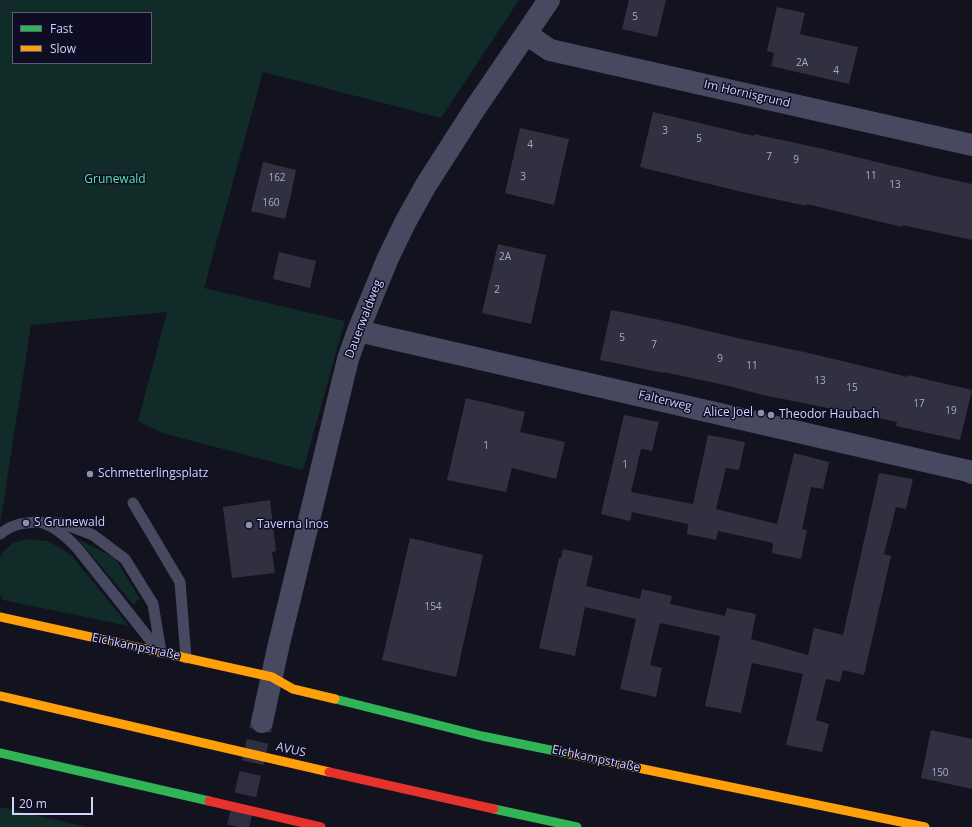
<!DOCTYPE html>
<meta charset="utf-8">
<style>
body{margin:0}
#map{position:relative;width:972px;height:827px;overflow:hidden;background:#13121f;font-family:"Open Sans",sans-serif}
canvas{display:block}
.legend{position:absolute;left:12px;top:12px;width:140px;height:52px;box-sizing:border-box;background:#0e0d24;border:1px solid #5c5c7c;margin:0;padding:5px 7px;list-style:none;font-size:12px;color:#d1d2ff}
.legend li{display:flex;align-items:center;gap:8px;height:20px}
.legend b{width:20px;border:1px solid #5c5c7c}
.scale{position:absolute;left:12px;top:797px;width:81px;height:18px;box-sizing:border-box;border:2px solid #d1d2ff;border-top:0;padding-left:5px;font-size:12px;line-height:14px;white-space:nowrap;color:#d1d2ff;-webkit-text-stroke:3px #0e0d24;paint-order:stroke}
</style>
<div id="map">
<canvas width="972" height="827"></canvas>
<ul class="legend">
<li><b style="height:5px;background:#30b455"></b>Fast</li>
<li><b style="height:5px;background:#ff9f0a"></b>Slow</li>
</ul>
<div class="scale">20 m</div>
</div>
<script>
const c = document.querySelector('canvas').getContext('2d');
c.lineJoin = 'round';
function paint(path, color) {
  c.fillStyle = color;
  c.fill(path, 'evenodd');
}
function trace(path, color, width, dash) {
  c.strokeStyle = color;
  c.lineWidth = width;
  c.lineCap = dash ? 'butt' : 'round';
  c.setLineDash(dash || []);
  c.stroke(path);
}
function drawText(font, color, halo, rows, align = 'center') {
  c.font = font + ' "Open Sans",sans-serif';
  c.lineWidth = 3;
  c.setLineDash([]);
  c.textBaseline = 'middle';
  c.strokeStyle = halo;
  c.fillStyle = color;
  for (const [text, x, y, turn = 0] of rows) {
    c.save();
    c.translate(x, y);
    c.rotate((+turn || 0) * Math.PI / 180);
    c.textAlign = isNaN(turn) ? turn : align;
    if (halo) c.strokeText(text, 0, 0);
    c.fillText(text, 0, 0);
    c.restore();
  }
}
const green = new Path2D(`
 M 0,0 L 519,0 L 441,118 L 263,72 L 204,288 L 345,321 L 303,470 L 162,433 L 138,421 L 167,312 L 31,325 L 0,525 ZM 13,13 L 151,13 L 151,63 L 13,63 Z
 M 29,539 L 47,541 L 64,550 L 72,556 L 129,626 L 3,600 L 0,595 L 0,557 L 2,553 L 13,543 Z
 M 78,539 L 115,558 L 140,599 L 133,604 Z
 M 0,807 L 88,827 L 0,827 Z`);
const building = new Path2D(`
 M 629,0 L 666,0 L 657,37 L 622,29 Z
 M 777,7 L 805,13 L 800,34 L 858,47 L 849,84 L 771,66 L 774,53 L 767,51 Z
 M 653,112 L 754,136 L 754,134 L 819,148 L 935,176 L 972,184 L 972,240 L 902,225 L 902,227 L 807,204 L 807,206 L 742,192 L 640,167 Z
 M 520,128 L 569,139 L 554,205 L 505,193 Z
 M 263,162 L 296,170 L 291,195 L 285,219 L 251,211 Z
 M 498,244 L 546,255 L 531,324 L 482,313 Z
 M 279,252 L 316,261 L 310,288 L 273,279 Z
 M 611,310 L 670,322 L 742,339 L 809,353 L 908,377 L 908,375 L 972,390 L 960,440 L 896,426 L 897,422 L 763,395 L 729,386 L 664,372 L 664,373 L 600,360 Z
 M 466,398 L 525,412 L 520,432 L 565,442 L 556,479 L 512,468 L 506,492 L 447,480 Z
 M 624,415 L 659,422 L 652,451 L 641,449 L 631,492 L 693,504 L 708,435 L 745,442 L 739,470 L 726,468 L 716,509 L 777,524 L 794,453 L 829,462 L 823,489 L 811,487 L 802,529 L 807,530 L 801,559 L 772,553 L 773,543 L 718,531 L 716,540 L 687,534 L 688,524 L 632,512 L 630,521 L 601,514 Z
 M 879,473 L 913,479 L 906,509 L 896,507 L 884,554 L 891,556 L 864,675 L 843,670 L 840,682 L 826,679 L 816,720 L 829,724 L 822,752 L 786,745 L 803,674 L 752,663 L 741,713 L 705,706 L 720,636 L 660,623 L 650,665 L 662,668 L 656,697 L 620,689 L 636,619 L 585,607 L 575,656 L 539,648 L 559,558 L 561,558 L 563,549 L 593,556 L 586,586 L 640,599 L 642,589 L 672,596 L 670,604 L 725,616 L 727,608 L 756,614 L 751,639 L 808,655 L 814,628 L 843,635 Z
 M 270,500 L 276,551 L 272,552 L 275,573 L 232,578 L 223,507 Z
 M 410,538 L 483,555 L 456,677 L 382,660 Z
 M 931,730 L 972,739 L 972,789 L 921,778 Z`);
const streetTunnel = new Path2D(`
 M 238,827 L 262,722`);
const lane = new Path2D(`
 M 133,503 L 180,582 L 186,658
 M 44,523 L 62,523 L 93,535 L 125,559 L 153,604 L 161,652
 M 0,534 C 8,528 10,527 20,524 C 26,523 33,522 39,522 C 54,525 68,538 78,549 L 159,651`);
const street = new Path2D(`
 M 526,34 L 550,50 L 972,145
 M 358,331 L 968,471 L 972,473
 M 262,722 L 278,648 L 348,359 L 358,331 L 388,258 L 406,221 L 426,185 L 474,110 L 549,0`);
const fast = new Path2D(`
 M 335,699 L 482,736 L 570,754
 M 0,753 L 209,801
 M 494,809 L 577,827`);
const slow = new Path2D(`
 M 0,617 L 272,677 L 293,689 L 335,699
 M 0,696 L 329,772
 M 570,754 L 925,827`);
const jam = new Path2D(`
 M 329,772 L 494,809
 M 209,801 L 321,827`);
const markers = [
 [761,413,4,"#8e8fb1"],
 [771,415,4,"#8e8fb1"],
 [90,474,4,"#8e8fb1"],
 [26,523,4,"#8e8fb1"],
 [249,525,4,"#8e8fb1"]
];
const numberNames = [
 ["5",635,17],
 ["2A",802,63],
 ["4",836,71],
 ["3",665,131],
 ["5",699,139],
 ["4",530,145],
 ["7",769,157],
 ["9",796,160],
 ["11",871,176],
 ["3",523,177],
 ["162",277,178],
 ["13",895,185],
 ["160",271,203],
 ["2A",505,257],
 ["2",497,290],
 ["5",622,338],
 ["7",654,345],
 ["9",720,359],
 ["11",752,366],
 ["13",820,381],
 ["15",852,388],
 ["17",919,404],
 ["19",951,411],
 ["1",486,446],
 ["1",625,465],
 ["154",433,607],
 ["150",940,773]
];
const streetNames = [
 ["Im Hornisgrund",747,94,13],
 ["Dauerwaldweg",364,319,-69],
 ["Falterweg",665,401,13],
 ["Eichkampstraße",136,647,12],
 ["AVUS",291,750,13],
 ["Eichkampstraße",596,759,12]
];
const parkNames = [
 ["Grunewald",115,180]
];
const poiNames = [
 ["Alice Joel",753,413,"right"],
 ["Theodor Haubach",779,415],
 ["Schmetterlingsplatz",98,474],
 ["S Grunewald",34,523],
 ["Taverna Inos",257,525]
];
paint(green, '#102b28');
paint(building, '#313041');
trace(streetTunnel, '#302f41', 22, [22, 11]);
trace(lane, '#474960', 11);
trace(street, '#474960', 22);
trace(fast, '#30b455', 9);
trace(slow, '#ff9f0a', 9);
trace(jam, '#e5322d', 9);
for (const [x, y, r, color] of markers) {
  const dot = new Path2D();
  dot.arc(x, y, r, 0, 2 * Math.PI);
  c.fillStyle = color;
  c.fill(dot);
  trace(dot, '#0e0d24', 1.5);
}
drawText('10px', '#a9aad0', null, numberNames);
drawText('12px', '#d1d2ff', '#0e0d24', streetNames);
drawText('12px', '#58e4ad', '#0e0d24', parkNames);
drawText('12px', '#d1d2ff', '#0e0d24', poiNames, 'left');
</script>
